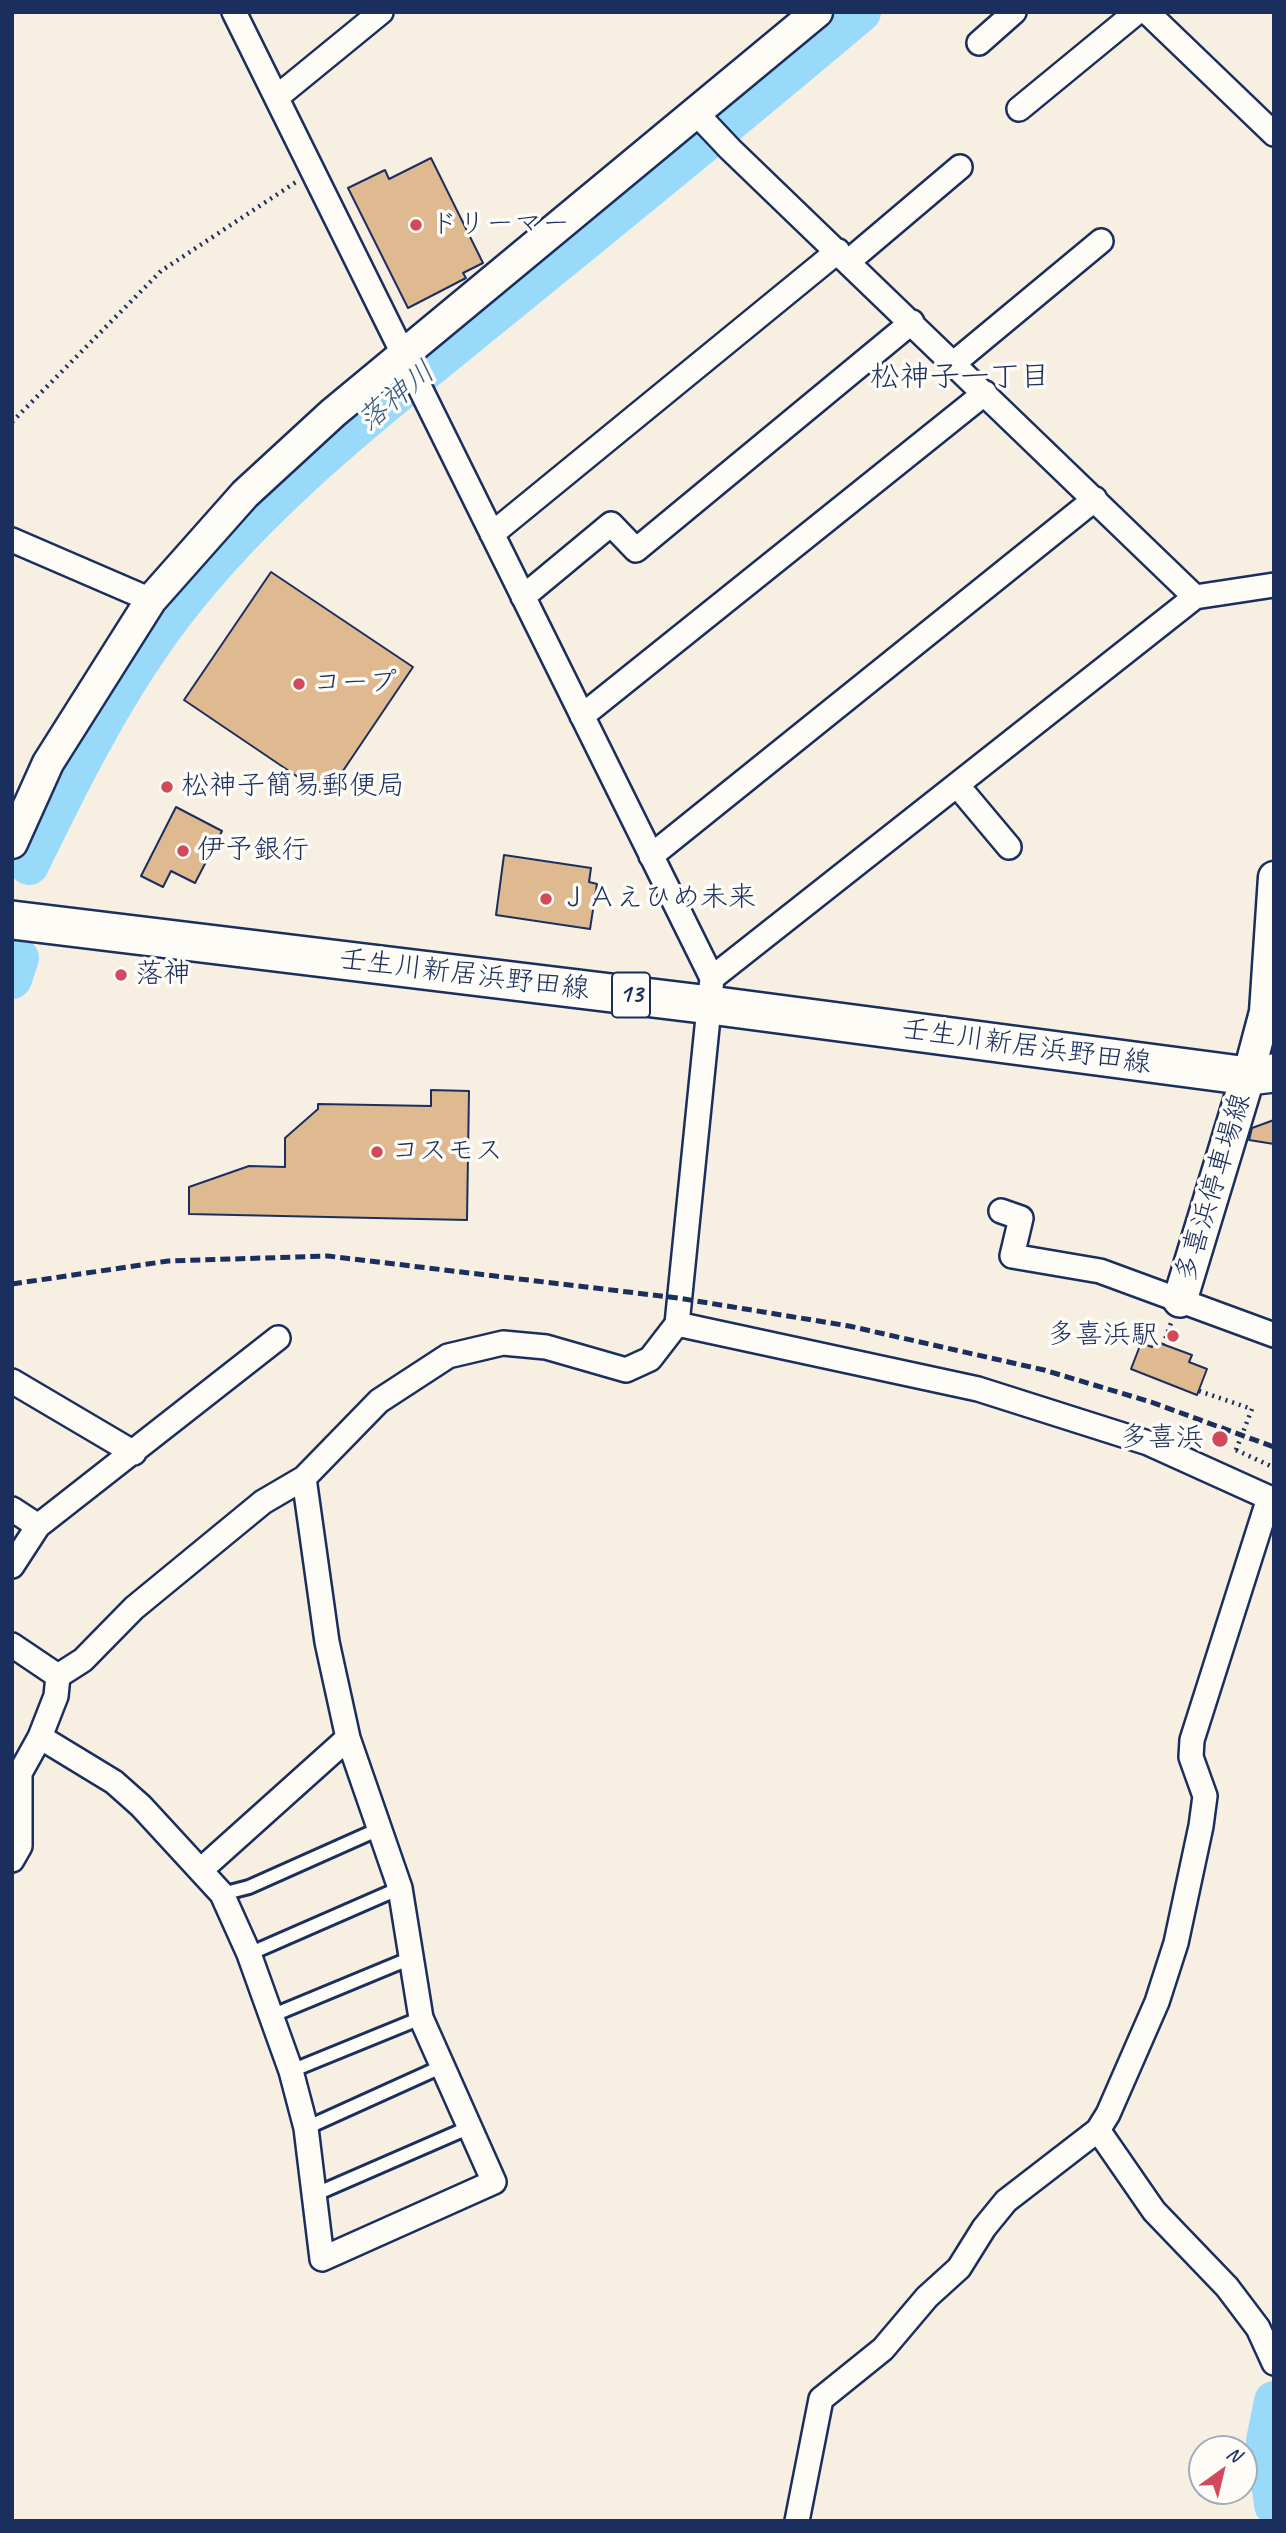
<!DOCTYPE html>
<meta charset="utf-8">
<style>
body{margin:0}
#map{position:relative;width:1286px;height:2533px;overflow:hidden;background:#f7efe2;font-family:Caveat,sans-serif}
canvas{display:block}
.frame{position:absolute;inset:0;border:14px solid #1b2f5e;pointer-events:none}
.north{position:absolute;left:1188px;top:2435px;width:70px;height:70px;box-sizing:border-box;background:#fdfcf7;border:2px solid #a3aaba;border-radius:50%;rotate:34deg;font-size:19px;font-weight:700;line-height:28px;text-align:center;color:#1b2f5e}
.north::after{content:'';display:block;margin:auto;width:24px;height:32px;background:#d1495b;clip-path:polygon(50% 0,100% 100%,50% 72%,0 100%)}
</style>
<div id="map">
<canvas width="1286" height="2533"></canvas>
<div class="frame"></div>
<div class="north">N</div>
</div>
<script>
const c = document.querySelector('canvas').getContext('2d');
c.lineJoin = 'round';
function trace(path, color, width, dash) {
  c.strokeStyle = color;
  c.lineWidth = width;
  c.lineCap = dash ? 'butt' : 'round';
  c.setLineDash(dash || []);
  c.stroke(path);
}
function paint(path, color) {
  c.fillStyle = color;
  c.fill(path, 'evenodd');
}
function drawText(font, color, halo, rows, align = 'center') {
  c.font = font + ' Caveat,"Klee One",sans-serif';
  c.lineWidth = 7;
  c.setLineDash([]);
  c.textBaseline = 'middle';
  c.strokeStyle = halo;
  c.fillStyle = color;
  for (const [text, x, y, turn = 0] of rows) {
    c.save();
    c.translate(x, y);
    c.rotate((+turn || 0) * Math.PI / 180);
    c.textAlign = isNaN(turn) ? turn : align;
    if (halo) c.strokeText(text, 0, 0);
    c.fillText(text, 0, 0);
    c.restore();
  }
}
const river = new Path2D(`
 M 29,865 C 68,785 107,706 159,633 C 246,511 367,418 482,324 C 609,221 736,118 861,12
 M 12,979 L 19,958
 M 1274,2401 L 1266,2441 L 1274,2505`);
const building = new Path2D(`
 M 431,158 L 483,263 L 463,273 L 466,278 L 408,308 L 348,188 L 385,170 L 389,179 Z
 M 271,572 L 413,667 L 326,796 L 184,700 Z
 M 176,807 L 222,831 L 195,883 L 171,871 L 163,887 L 141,876 Z
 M 504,855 L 591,868 L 589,882 L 597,884 L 590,929 L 496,915 Z
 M 431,1090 L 469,1091 L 467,1220 L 189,1214 L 189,1187 L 249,1166 L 285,1167 L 285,1138 L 318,1109 L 318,1104 L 431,1106 Z
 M 1274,1120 L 1274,1144 L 1249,1140 L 1252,1128 Z
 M 1154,1341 L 1192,1355 L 1189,1362 L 1207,1369 L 1197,1395 L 1131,1369 L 1141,1343 L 1152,1347 Z`);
const path = new Path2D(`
 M 12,422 L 161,271 L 296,182
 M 1163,1345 L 1171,1323
 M 1199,1391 L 1252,1409
 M 1236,1450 L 1273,1467`);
const service = new Path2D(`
 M 222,1894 L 249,1887 L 379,1829
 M 249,1954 L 400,1888
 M 271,2016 L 411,1958
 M 291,2071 L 421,2018
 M 306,2128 L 443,2066
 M 316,2194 L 470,2127`);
const minor = new Path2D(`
 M 234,12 L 712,978 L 677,1324 L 978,1389 L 1148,1443 L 1274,1500
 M 1147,12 L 1274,134
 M 979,43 L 1014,12
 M 277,97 L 381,12
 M 1019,109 L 1137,12
 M 696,113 L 730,149 L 1195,597 L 1274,585
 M 849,261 L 960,167
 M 954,363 L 1101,241
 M 492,534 L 838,251
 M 12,540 L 151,600
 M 523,597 L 611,524 L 636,550 L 912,322
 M 582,716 L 985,393
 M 957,785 L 1009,847
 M 651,856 L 1095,499
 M 712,978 L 1195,597
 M 1001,1211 L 1021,1218 L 1012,1256 L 1100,1271 L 1274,1335
 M 12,1381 L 134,1453
 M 12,1509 L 38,1526
 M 12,1566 L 38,1526 L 278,1338
 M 12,1645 L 58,1676 L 56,1696 L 40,1737 L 20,1773 L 20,1846 L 12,1860
 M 58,1676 L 83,1660 L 134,1608 L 263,1502 L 304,1478 L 379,1401 L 448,1356 L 503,1343 L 546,1347 L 626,1370 L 650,1359 L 677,1324
 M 40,1737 L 114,1782 L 141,1806 L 222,1894 L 249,1954 L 291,2071 L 306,2128 L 322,2259 L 494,2182 L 421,2018 L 400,1888 L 348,1738
 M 202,1869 L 348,1738 L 327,1642 L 304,1478
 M 1098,2130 L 1154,2211 L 1227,2287 L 1258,2328 L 1274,2363
 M 797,2521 L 821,2399 L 883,2349 L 927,2297 L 959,2268 L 984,2228 L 1006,2201 L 1098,2130 L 1108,2114 L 1157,2002 L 1176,1943 L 1201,1826 L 1205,1796 L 1191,1757 L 1192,1740 L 1269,1498`);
const tertiary = new Path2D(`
 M 12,843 L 48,763 L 151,600 L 245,494 L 333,413 L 817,12
 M 1248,1076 L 1265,1012 L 1274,877`);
const secondary = new Path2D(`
 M 1180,1300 L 1248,1076`);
const primary = new Path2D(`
 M 12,920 L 710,1005 L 1248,1076 L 1274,1073`);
const rail = new Path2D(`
 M 12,1284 L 168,1261 L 328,1256 L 678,1298 L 849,1326 L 1044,1370 L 1151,1402 L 1274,1447`);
const pathBridge = new Path2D(`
 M 1236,1450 L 1252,1409`);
const markers = [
 [416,225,7,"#d1495b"],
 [299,684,7,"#d1495b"],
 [167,787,7,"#d1495b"],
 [183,851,7,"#d1495b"],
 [546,899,7,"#d1495b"],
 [121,975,7,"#d1495b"],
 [377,1152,7,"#d1495b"],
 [1173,1336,7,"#d1495b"],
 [1220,1439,9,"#d1495b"]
];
const shields = [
 [631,995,38]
];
const shieldNames = [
 ["13",631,995]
];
const poiNames = [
 ["ドリーマー",430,225],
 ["コープ",313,684],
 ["松神子簡易郵便局",181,787],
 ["伊予銀行",197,851],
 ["ＪＡえひめ未来",560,899],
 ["落神",135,975],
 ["コスモス",391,1152],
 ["多喜浜駅",1159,1336,"right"],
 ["多喜浜",1204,1439,"right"]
];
const streetNames = [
 ["壬生川新居浜野田線",464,975,7],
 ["壬生川新居浜野田線",1026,1047,8],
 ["多喜浜停車場線",1214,1188,-73]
];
const neighbourhoodNames = [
 ["松神子一丁目",960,378]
];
const waterNames = [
 ["落神川",397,397,-40]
];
trace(river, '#99dafb', 40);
paint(building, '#dfb990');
trace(building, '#1b2f5e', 2);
trace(service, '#1b2f5e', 18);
trace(minor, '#1b2f5e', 28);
trace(tertiary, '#1b2f5e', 35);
trace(secondary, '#1b2f5e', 38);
trace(primary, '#1b2f5e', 42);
trace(path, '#1b2f5e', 4.5, [2, 5]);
trace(service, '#fdfcf7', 12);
trace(minor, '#fdfcf7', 23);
trace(tertiary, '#fdfcf7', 30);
trace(secondary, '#fdfcf7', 33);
trace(primary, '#fdfcf7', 37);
trace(rail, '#1b2f5e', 5, [10, 5]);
trace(pathBridge, '#1b2f5e', 4.5, [2, 5]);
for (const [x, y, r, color] of markers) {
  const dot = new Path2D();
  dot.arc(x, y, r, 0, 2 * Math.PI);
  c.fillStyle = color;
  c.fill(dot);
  trace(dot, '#fdfcf7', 2.5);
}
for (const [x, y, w] of shields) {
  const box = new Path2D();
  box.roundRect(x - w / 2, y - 22.5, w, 45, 5);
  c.fillStyle = '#fdfcf7';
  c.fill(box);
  trace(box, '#1b2f5e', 2);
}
drawText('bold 26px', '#1b2f5e', null, shieldNames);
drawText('28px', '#1b2f5e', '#fdfcf7', poiNames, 'left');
drawText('28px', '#1b2f5e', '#fdfcf7', streetNames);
drawText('30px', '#1b2f5e', '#fdfcf7', neighbourhoodNames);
drawText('italic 30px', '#3a5a85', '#fdfcf7', waterNames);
</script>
